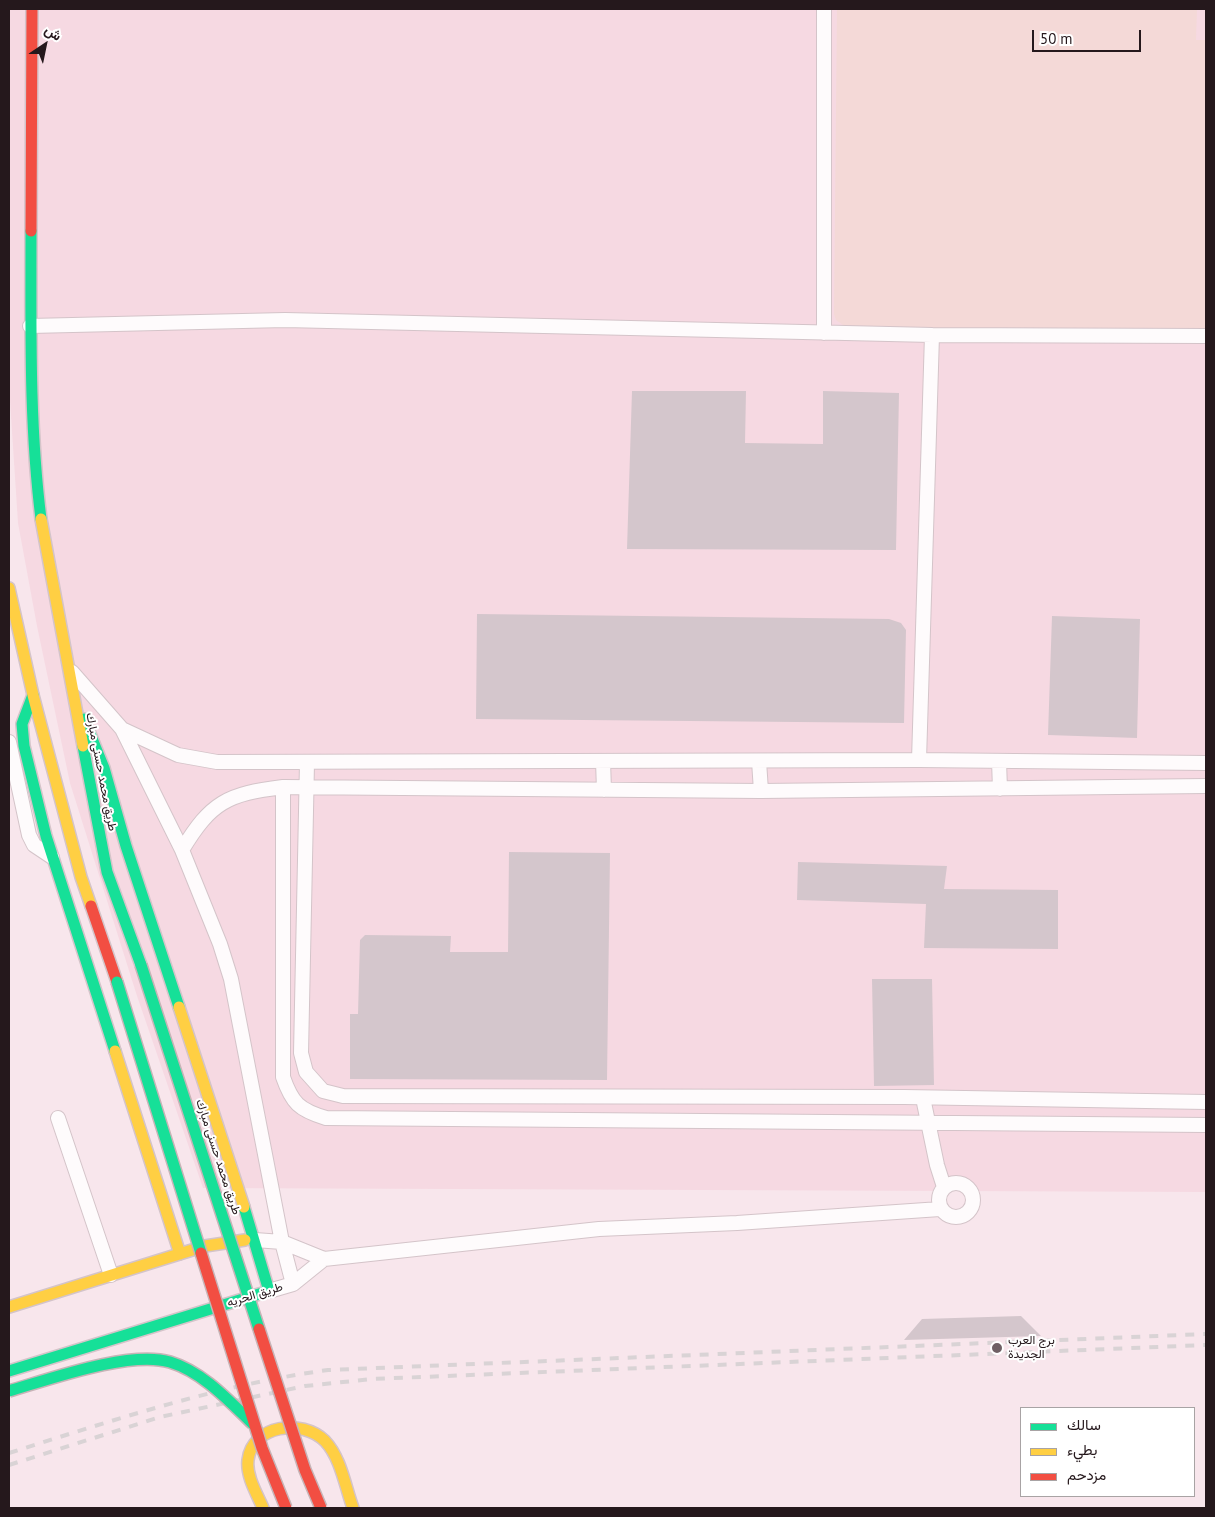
<!DOCTYPE html>
<meta charset="utf-8">
<style>
body{margin:0}
#map{position:relative;width:1215px;height:1517px;overflow:hidden;background:#f8e6ec;font-family:"PT Sans",Vazirmatn,sans-serif}
canvas{display:block}
.frame{position:absolute;inset:0;border:10px solid #25181c;pointer-events:none}
.legend{position:absolute;left:1020px;top:1407px;width:175px;height:90px;box-sizing:border-box;background:#fff;border:1px solid #a8a3a4;margin:0;padding:6px 9px;list-style:none;font-size:15px;color:#25181c}
.legend li{display:flex;align-items:center;gap:10px;height:25px}
.legend b{width:25px;border:1px solid #a8a3a4}
.north{position:absolute;left:20px;top:20px;width:50px;height:50px;-webkit-text-stroke:4px #fff;paint-order:stroke;rotate:34deg;font-size:14px;font-weight:700;line-height:20px;text-align:center;color:#25181c}
.north::after{content:'';display:block;margin:auto;width:18px;height:22px;background:#25181c;clip-path:polygon(50% 0,100% 100%,50% 72%,0 100%)}
.scale{position:absolute;left:1032px;top:30px;width:109px;height:22px;box-sizing:border-box;border:2px solid #25181c;border-top:0;padding-left:6px;font-size:15px;line-height:18px;white-space:nowrap;color:#25181c;-webkit-text-stroke:4px #fff;paint-order:stroke}
</style>
<div id="map">
<canvas width="1215" height="1517"></canvas>
<div class="frame"></div>
<ul class="legend">
<li><b style="height:6px;background:#16e098"></b>سالك</li>
<li><b style="height:6px;background:#ffcf43"></b>بطيء</li>
<li><b style="height:6px;background:#f24e42"></b>مزدحم</li>
</ul>
<div class="north">ش</div>
<div class="scale">50 m</div>
</div>
<script>
const c = document.querySelector('canvas').getContext('2d');
c.lineJoin = 'round';
function paint(path, color) {
  c.fillStyle = color;
  c.fill(path, 'evenodd');
}
function trace(path, color, width, dash) {
  c.strokeStyle = color;
  c.lineWidth = width;
  c.lineCap = dash ? 'butt' : 'round';
  c.setLineDash(dash || []);
  c.stroke(path);
}
function drawText(font, color, halo, rows, align = 'center') {
  c.font = font + ' "PT Sans",Vazirmatn,sans-serif';
  c.lineWidth = 4;
  c.setLineDash([]);
  c.textBaseline = 'middle';
  c.strokeStyle = halo;
  c.fillStyle = color;
  for (const [text, x, y, turn = 0] of rows) {
    c.save();
    c.translate(x, y);
    c.rotate((+turn || 0) * Math.PI / 180);
    c.textAlign = isNaN(turn) ? turn : align;
    if (halo) c.strokeText(text, 0, 0);
    c.fillText(text, 0, 0);
    c.restore();
  }
}
const built = new Path2D(`
 M 9,9 L 1206,9 L 1206,1192 L 203,1188 L 137,996 L 70,783 L 37,626 L 18,523 L 9,385 Z`);
const green = new Path2D(`
 M 837,9 L 1197,9 L 1196,40 L 1206,40 L 1206,331 L 895,328 L 846,327 L 836,320 L 834,314 Z`);
const building = new Path2D(`
 M 632,391 L 746,391 L 745,443 L 823,444 L 823,391 L 899,393 L 896,550 L 627,549 Z
 M 477,614 L 889,619 L 901,623 L 906,630 L 904,723 L 476,719 Z
 M 1052,616 L 1140,619 L 1137,738 L 1048,735 Z
 M 509,852 L 610,853 L 607,1080 L 350,1079 L 350,1014 L 358,1014 L 360,940 L 365,935 L 451,936 L 450,952 L 508,952 Z
 M 798,862 L 947,866 L 944,889 L 1058,890 L 1058,949 L 924,948 L 926,904 L 797,900 Z
 M 872,979 L 932,979 L 934,1085 L 874,1086 Z
 M 1021,1316 L 1041,1336 L 904,1340 L 922,1319 Z`);
const street = new Path2D(`
 M 30,326 L 285,320 L 932,335 L 1206,336
 M 824,333 L 824,9
 M 72,672 L 122,729 L 182,850 L 220,944 L 231,979 L 282,1242 L 293,1284
 M 122,729 L 178,755 L 217,762 L 919,760 L 1206,763
 M 9,742 L 29,835 L 34,845 L 52,857
 M 919,760 L 932,335
 M 603,761 L 604,790
 M 759,761 L 761,791
 M 999,761 L 1000,789
 M 307,763 L 301,1053 L 306,1072 L 323,1091 L 343,1096 L 904,1097 L 1206,1102
 M 283,787 L 283,1077 C 292,1103 299,1110 326,1118 L 1206,1125
 M 182,850 C 211,802 227,794 283,787 L 761,791 L 1206,786
 M 923,1098 L 937,1165 L 944,1187
 M 58,1118 L 111,1275
 M939 1200a17 17 0 1 1 34 0a17 17 0 1 1-34 0Z
 M 255,1240 L 282,1242 L 324,1259
 M 324,1259 L 599,1229 L 737,1223 L 940,1209
 M 269,1291 L 293,1284 L 324,1259`);
const fast = new Path2D(`
 M 31,231 C 31,328 29,423 41,519
 M 33,695 L 22,724 L 24,746 L 46,836 L 115,1051
 M 84,719 L 104,768 L 126,846 L 179,1007
 M 83,746 L 107,872 L 141,965
 M 9,1371 L 269,1291 L 244,1207`);
const slow = new Path2D(`
 M 41,519 L 83,746
 M 9,588 L 33,695 L 81,877 L 91,906
 M 179,1007 L 244,1207
 M 115,1051 L 180,1254
 M 9,1307 L 205,1246 L 245,1240
 M 263,1508 C 257,1494 246,1476 248,1460 C 252,1425 302,1418 325,1441 C 341,1458 345,1486 353,1508`);
const jam = new Path2D(`
 M 31,231 L 32,9
 M 91,906 L 117,982`);
const rail = new Path2D(`
 M 9,1453 C 114,1420 218,1385 328,1370 L 1206,1334
 M 9,1465 L 160,1417 L 305,1386 L 372,1379 L 1206,1345`);
const fastBridge = new Path2D(`
 M 141,965 L 259,1329
 M 117,982 L 201,1253
 M 9,1391 C 50,1379 130,1350 170,1362 C 203,1372 229,1401 253,1424`);
const jamBridge = new Path2D(`
 M 201,1253 L 262,1448 L 286,1508
 M 259,1329 L 305,1470 L 321,1508`);
const markers = [
 [997,1348,6,"#6f6065"]
];
const streetNames = [
 ["طريق محمد حسنى مبارك",101,772,79],
 ["طريق محمد حسنى مبارك",218,1157,72],
 ["طريق الحريه",255,1295,-17]
];
const poiNames = [
 ["برج العرب",1008,1341],
 ["الجديدة",1008,1355]
];
paint(built, '#f6d9e2');
paint(green, '#f4d9d7');
paint(building, '#d4c6cc');
trace(street, '#d4c4c9', 16);
trace(fast, '#d4c4c9', 14);
trace(slow, '#d4c4c9', 14);
trace(jam, '#d4c4c9', 14);
trace(street, '#fefbfc', 14);
trace(fast, '#16e098', 11);
trace(slow, '#ffcf43', 11);
trace(jam, '#f24e42', 11);
trace(rail, '#d9d3d5', 4, [9, 9]);
trace(fastBridge, '#c7b4b7', 14, []);
trace(jamBridge, '#c7b4b7', 14, []);
trace(fastBridge, '#16e098', 11);
trace(jamBridge, '#f24e42', 11);
for (const [x, y, r, color] of markers) {
  const dot = new Path2D();
  dot.arc(x, y, r, 0, 2 * Math.PI);
  c.fillStyle = color;
  c.fill(dot);
  trace(dot, '#fff', 2);
}
drawText('12px', '#25181c', '#fff', streetNames);
drawText('12px', '#25181c', '#fff', poiNames, 'left');
</script>
